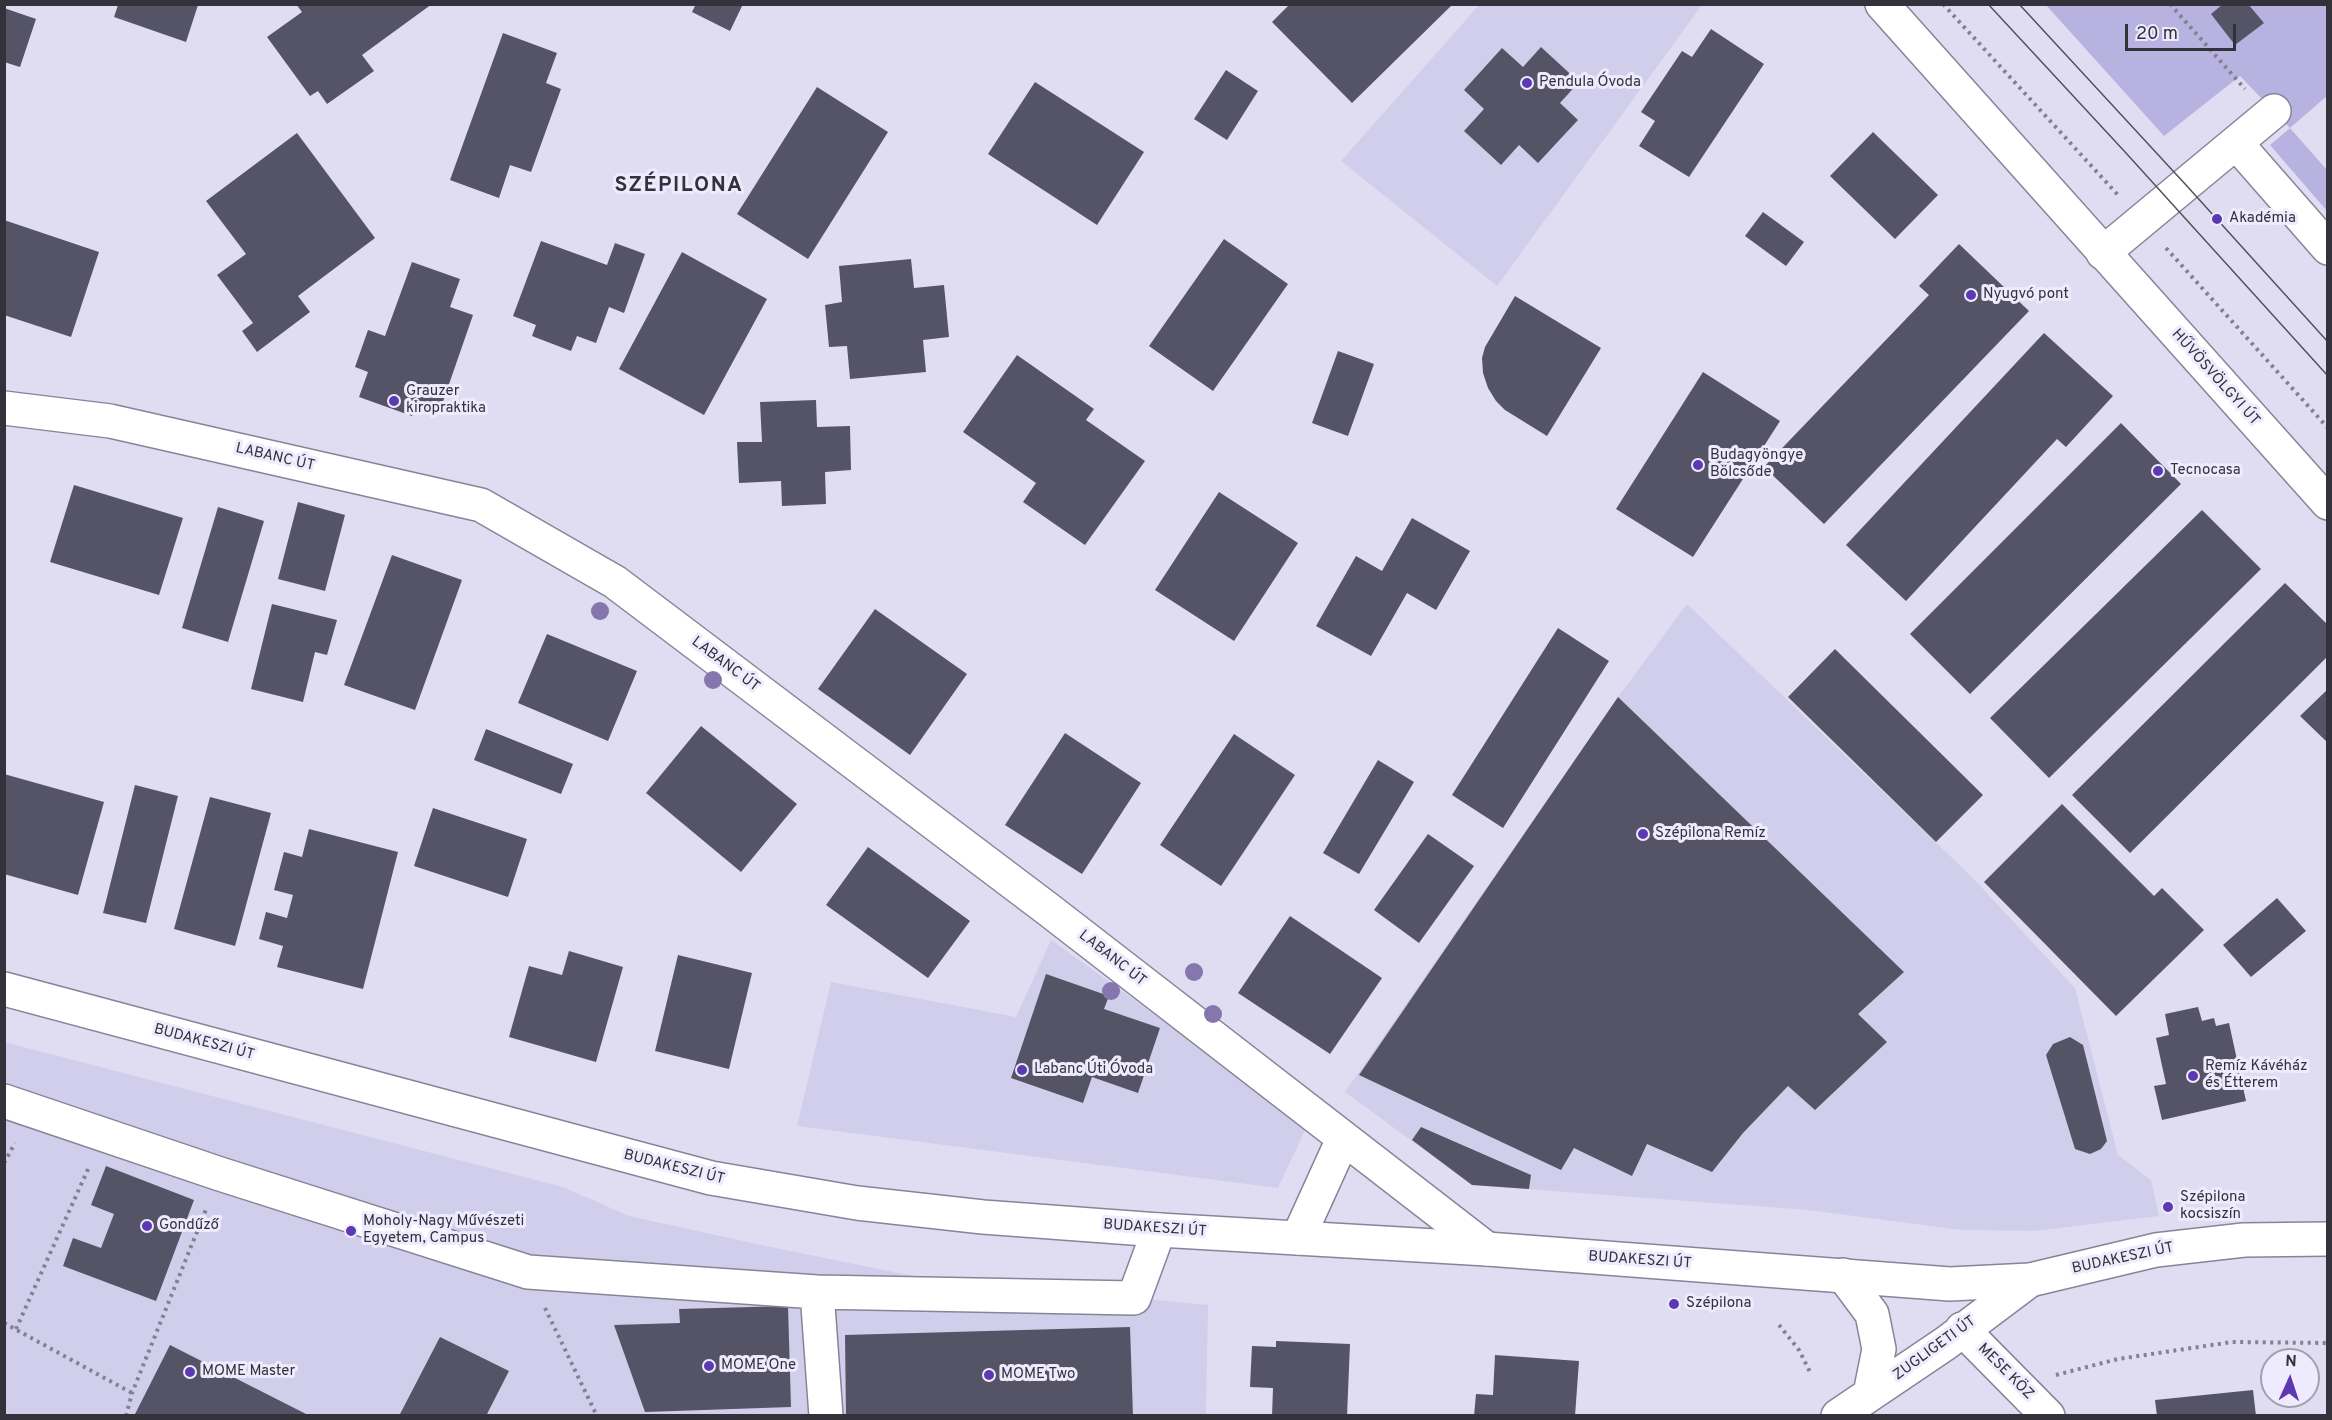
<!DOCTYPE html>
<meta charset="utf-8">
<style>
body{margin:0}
#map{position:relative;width:2332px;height:1420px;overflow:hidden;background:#e0ddf3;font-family:Overpass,sans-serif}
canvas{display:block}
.frame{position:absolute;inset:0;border:6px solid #33323a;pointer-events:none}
.north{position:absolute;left:2260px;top:1348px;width:60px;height:60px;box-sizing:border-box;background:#edebfd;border:2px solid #a3a1af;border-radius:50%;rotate:3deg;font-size:16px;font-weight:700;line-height:24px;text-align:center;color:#33323a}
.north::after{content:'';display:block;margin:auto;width:21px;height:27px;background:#5c39b1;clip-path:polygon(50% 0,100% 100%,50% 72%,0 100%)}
.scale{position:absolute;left:2125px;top:24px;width:111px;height:27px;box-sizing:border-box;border:3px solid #33323a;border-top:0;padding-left:8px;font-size:18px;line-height:21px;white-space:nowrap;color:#33323a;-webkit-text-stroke:4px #edebfd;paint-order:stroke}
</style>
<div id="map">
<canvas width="2332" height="1420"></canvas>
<div class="frame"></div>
<div class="north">N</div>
<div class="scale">20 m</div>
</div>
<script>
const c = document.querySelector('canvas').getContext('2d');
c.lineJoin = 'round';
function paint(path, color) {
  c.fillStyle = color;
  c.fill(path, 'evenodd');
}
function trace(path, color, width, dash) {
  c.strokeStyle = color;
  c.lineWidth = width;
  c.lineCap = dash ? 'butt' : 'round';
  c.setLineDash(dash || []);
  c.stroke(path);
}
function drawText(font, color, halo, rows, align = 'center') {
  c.font = font + ' Overpass,sans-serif';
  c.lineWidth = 6;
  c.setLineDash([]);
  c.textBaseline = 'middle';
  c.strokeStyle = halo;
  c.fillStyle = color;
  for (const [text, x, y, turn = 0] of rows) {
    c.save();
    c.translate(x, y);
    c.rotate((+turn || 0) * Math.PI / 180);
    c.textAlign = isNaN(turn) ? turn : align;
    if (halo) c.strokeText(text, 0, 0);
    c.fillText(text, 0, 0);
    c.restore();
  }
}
const built = new Path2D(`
 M 1479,5 L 1702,5 L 1497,286 L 1341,161 Z
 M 1687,604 L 1971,876 L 2075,988 L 2118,1155 L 2151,1180 L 2159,1216 L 2035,1231 L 1961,1230 L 1808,1210 L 1472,1185 L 1345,1092 L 1618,697 Z
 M 1051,940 L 1308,1124 L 1278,1188 L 797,1126 L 831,982 L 1016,1017 Z
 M 4,1042 L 563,1187 L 629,1216 L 766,1246 L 923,1278 L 1208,1305 L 1206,1415 L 5,1415 Z`);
const green = new Path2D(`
 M 2046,5 L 2327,5 L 2327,96 L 2290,128 L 2327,170 L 2327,211 L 2270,145 L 2290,128 L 2240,76 L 2164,136 Z`);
const building = new Path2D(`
 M 296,4 L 432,4 L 362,55 L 374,71 L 327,104 L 318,91 L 310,96 L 267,37 L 302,12 Z
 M 696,4 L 743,4 L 730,31 L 692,12 Z
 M 1290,4 L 1453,4 L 1352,103 L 1272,22 Z
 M 2223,4 L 2248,4 L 2264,23 L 2235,45 L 2211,14 Z
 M 118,5 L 198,5 L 186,42 L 114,17 Z
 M 4,8 L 36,19 L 20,67 L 4,62 Z
 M 1711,29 L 1764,64 L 1689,177 L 1639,146 L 1655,121 L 1641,112 L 1682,51 L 1692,57 Z
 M 503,33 L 557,53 L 546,83 L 561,89 L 531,172 L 510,165 L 499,198 L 450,180 Z
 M 1541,47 L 1579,82 L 1560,103 L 1578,120 L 1538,163 L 1519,145 L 1501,165 L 1464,131 L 1484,109 L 1464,90 L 1502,48 L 1523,67 Z
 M 1226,70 L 1258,91 L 1227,140 L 1194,119 Z
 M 1035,82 L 1144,152 L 1097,225 L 988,154 Z
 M 817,87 L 888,132 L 808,259 L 737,214 Z
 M 1873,132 L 1938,195 L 1895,239 L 1830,176 Z
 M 297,133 L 375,238 L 298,296 L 310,312 L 257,352 L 242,331 L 253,323 L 217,275 L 246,254 L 206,201 Z
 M 1763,212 L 1804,242 L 1786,266 L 1745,236 Z
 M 4,220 L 99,252 L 71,337 L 4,315 Z
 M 1224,239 L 1288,284 L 1213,391 L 1149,346 Z
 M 541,241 L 607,265 L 615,243 L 645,254 L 624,313 L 609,307 L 596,343 L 577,336 L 571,351 L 532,336 L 536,325 L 513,316 Z
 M 1959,244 L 2029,311 L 1824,524 L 1764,467 L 1929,295 L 1919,286 Z
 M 682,252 L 767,299 L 704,415 L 619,369 Z
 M 911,259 L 914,288 L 944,285 L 949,337 L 923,340 L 926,372 L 850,379 L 847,346 L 829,347 L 825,305 L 842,302 L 839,266 Z
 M 412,262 L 460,279 L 450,307 L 473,315 L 439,413 L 416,405 L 412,416 L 359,397 L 368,372 L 355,367 L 368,330 L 385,336 Z
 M 1515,296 L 1601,348 L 1547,436 L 1505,410 L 1496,401 L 1488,388 L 1483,373 L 1482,358 L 1485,347 Z
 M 2044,333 L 2113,396 L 2066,447 L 2057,439 L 1906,601 L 1846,545 Z
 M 1338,351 L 1374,364 L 1348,436 L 1312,423 Z
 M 1017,355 L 1094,409 L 1086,420 L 1145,461 L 1085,545 L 1023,502 L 1036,483 L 963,432 Z
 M 1703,372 L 1780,421 L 1693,557 L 1616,509 Z
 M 816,400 L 817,427 L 850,426 L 851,470 L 825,472 L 826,504 L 782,506 L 781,481 L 739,483 L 737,442 L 762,442 L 760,402 Z
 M 2121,423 L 2181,484 L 1970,694 L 1910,634 Z
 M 74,485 L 183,518 L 159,595 L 50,562 Z
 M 1219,492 L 1298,543 L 1234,641 L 1155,590 Z
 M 298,502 L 345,515 L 325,591 L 278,579 Z
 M 218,507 L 264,521 L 228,642 L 182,628 Z
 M 2202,510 L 2261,569 L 2049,778 L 1990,718 Z
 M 1412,518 L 1470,551 L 1436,610 L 1407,593 L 1371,656 L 1316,626 L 1356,556 L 1382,571 Z
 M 392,555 L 462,580 L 415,710 L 344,685 Z
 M 2285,583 L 2328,625 L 2328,656 L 2130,853 L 2072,795 Z
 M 272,604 L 337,620 L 327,655 L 315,652 L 303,702 L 251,689 Z
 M 875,609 L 967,674 L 910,755 L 818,689 Z
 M 1558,628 L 1609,661 L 1503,828 L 1452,795 Z
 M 547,634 L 637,671 L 608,741 L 518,703 Z
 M 1835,649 L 1983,795 L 1936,842 L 1788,697 Z
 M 2328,689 L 2328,743 L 2300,716 Z
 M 1618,697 L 1904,972 L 1858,1014 L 1887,1042 L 1815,1110 L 1788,1086 L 1743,1133 L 1712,1172 L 1647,1144 L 1632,1176 L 1574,1148 L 1561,1170 L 1359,1075 Z
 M 701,726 L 797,804 L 741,872 L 646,793 Z
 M 486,729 L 573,764 L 561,794 L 474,760 Z
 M 1065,733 L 1141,783 L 1082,874 L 1005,825 Z
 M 1234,734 L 1295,775 L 1221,886 L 1160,845 Z
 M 1378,760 L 1414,782 L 1359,874 L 1323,853 Z
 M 4,774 L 104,802 L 78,895 L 4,874 Z
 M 135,785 L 178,796 L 146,923 L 103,913 Z
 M 210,797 L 271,813 L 235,946 L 174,929 Z
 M 2062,804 L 2154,896 L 2162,888 L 2204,930 L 2116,1016 L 1984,882 Z
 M 433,808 L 527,839 L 508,897 L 414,866 Z
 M 309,829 L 398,852 L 363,989 L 277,967 L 283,946 L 259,939 L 266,912 L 287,918 L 293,895 L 274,890 L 284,852 L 302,857 Z
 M 1428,834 L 1474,866 L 1419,943 L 1374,910 Z
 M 868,847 L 970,921 L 928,978 L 826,905 Z
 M 2277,898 L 2306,931 L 2251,977 L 2223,945 Z
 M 1290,916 L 1382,978 L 1330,1054 L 1238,993 Z
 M 569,951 L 623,967 L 596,1062 L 509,1037 L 529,966 L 562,975 Z
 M 678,955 L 752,973 L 729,1069 L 655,1051 Z
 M 1046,974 L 1109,996 L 1104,1009 L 1160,1028 L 1138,1093 L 1092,1077 L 1083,1103 L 1011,1078 Z
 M 2198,1007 L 2202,1021 L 2214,1018 L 2216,1026 L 2229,1023 L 2246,1101 L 2162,1120 L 2154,1086 L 2166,1084 L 2156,1038 L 2169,1035 L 2165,1014 Z
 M 2070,1037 L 2083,1045 L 2107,1141 L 2101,1149 L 2090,1154 L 2075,1149 L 2046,1055 L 2053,1044 Z
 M 1421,1127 L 1531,1175 L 1529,1189 L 1472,1185 L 1412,1140 Z
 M 106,1166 L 194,1200 L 156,1301 L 63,1266 L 73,1238 L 101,1248 L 114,1214 L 91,1205 Z
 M 788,1306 L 791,1407 L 645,1412 L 614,1325 L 680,1323 L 679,1309 Z
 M 1130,1327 L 1133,1416 L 846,1416 L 845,1335 Z
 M 440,1337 L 509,1371 L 486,1416 L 399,1416 Z
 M 1276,1341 L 1350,1344 L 1347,1416 L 1272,1416 L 1273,1388 L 1250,1387 L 1252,1346 L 1276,1347 Z
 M 170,1345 L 310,1416 L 134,1416 Z
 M 1495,1355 L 1579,1361 L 1575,1416 L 1474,1416 L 1476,1394 L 1493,1395 Z
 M 2253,1390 L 2256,1416 L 2157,1416 L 2155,1400 Z`);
const path = new Path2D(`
 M 1943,4 L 2118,195
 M 2170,4 L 2245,89
 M 2166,248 L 2328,428
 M 4,1163 L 15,1143
 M 545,1308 L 597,1416
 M 4,1323 L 132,1393
 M 1779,1325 L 1799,1350 L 1810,1372
 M 16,1329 L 89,1167
 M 2056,1375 L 2118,1359 L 2232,1342 L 2328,1343
 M 126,1416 L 132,1393 L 207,1207`);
const minor = new Path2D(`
 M 2237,144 L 2328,248
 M 2103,253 L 2274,111
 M 4,408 L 110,421 L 481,505 L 615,582 L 1049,910 L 1487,1249
 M 4,1101 L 220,1174 L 528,1272 L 817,1292 L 826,1416
 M 1298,1238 L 1343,1139
 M 1843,1275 L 1872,1314 L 1879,1349 L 1870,1394
 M 817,1292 L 1134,1298 L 1159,1230
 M 1962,1329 L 2048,1416
 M 1838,1416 L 1946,1343 L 2030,1280`);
const major = new Path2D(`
 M 1882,4 L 2328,503
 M 4,989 L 711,1178 L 857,1203 L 983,1217 L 1159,1230 L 1487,1249 L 1950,1284 L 2030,1280 L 2156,1250 L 2244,1240 L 2328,1239`);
const tram = new Path2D(`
 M 1988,4 L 2126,153 L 2328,376
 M 2019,4 L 2186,185 L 2328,342`);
const trees = [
 [600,611],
 [713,680],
 [1194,972],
 [1111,991],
 [1213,1014]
];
const markers = [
 [1527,83,6,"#5c39b1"],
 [2217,219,6,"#5c39b1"],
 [1971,295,6,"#5c39b1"],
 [394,401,6,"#5c39b1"],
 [1698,465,6,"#5c39b1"],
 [2158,471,6,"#5c39b1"],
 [1643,834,6,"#5c39b1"],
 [1022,1070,6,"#5c39b1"],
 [2193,1076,6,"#5c39b1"],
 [2168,1207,6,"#5c39b1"],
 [147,1226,6,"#5c39b1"],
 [351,1231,6,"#5c39b1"],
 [1674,1304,6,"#5c39b1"],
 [709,1366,6,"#5c39b1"],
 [190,1372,6,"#5c39b1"],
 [989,1375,6,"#5c39b1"]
];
const poiNames = [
 ["Pendula Óvoda",1539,83],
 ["Akadémia",2229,219],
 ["Nyugvó pont",1983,295],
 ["Grauzer",406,392],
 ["kiropraktika",406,409],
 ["Budagyöngye",1710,456],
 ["Bölcsőde",1710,473],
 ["Tecnocasa",2170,471],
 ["Szépilona Remíz",1655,834],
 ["Remíz Kávéház",2205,1067],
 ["és Étterem",2205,1084],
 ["Labanc Úti Óvoda",1034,1070],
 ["Szépilona",2180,1198],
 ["kocsiszín",2180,1215],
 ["Moholy-Nagy Művészeti",363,1222],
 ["Egyetem, Campus",363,1239],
 ["Gondűző",159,1226],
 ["Szépilona",1686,1304],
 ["MOME One",721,1366],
 ["MOME Master",202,1372],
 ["MOME Two",1001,1375]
];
const streetNames = [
 ["HŰVÖSVÖLGYI ÚT",2215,378,48],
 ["LABANC ÚT",275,458,13],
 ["LABANC ÚT",725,665,37],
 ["LABANC ÚT",1112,959,38],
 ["BUDAKESZI ÚT",204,1043,15],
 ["BUDAKESZI ÚT",674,1168,14],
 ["BUDAKESZI ÚT",1155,1229,4],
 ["BUDAKESZI ÚT",2123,1259,-12],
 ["BUDAKESZI ÚT",1640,1261,4],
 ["ZUGLIGETI ÚT",1935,1349,-36],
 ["MESE KÖZ",2005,1372,45]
];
const districtNames = [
 ["SZÉPILONA",679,187]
];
paint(built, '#d1ceeb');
paint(green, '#b8b2e0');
paint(building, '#555366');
trace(minor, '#868498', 36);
trace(major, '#868498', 36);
trace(path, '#83818f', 4, [3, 4.5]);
trace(minor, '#fff', 33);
trace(major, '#fff', 33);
trace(tram, '#53515c', 1.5);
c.fillStyle = '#8577ad';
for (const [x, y] of trees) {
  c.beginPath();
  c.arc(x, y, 9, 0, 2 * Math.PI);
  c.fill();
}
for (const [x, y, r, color] of markers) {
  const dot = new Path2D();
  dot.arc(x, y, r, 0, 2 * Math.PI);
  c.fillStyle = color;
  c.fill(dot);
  trace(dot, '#edebfd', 2);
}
drawText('15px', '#33323a', '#edebfd', poiNames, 'left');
drawText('15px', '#33323a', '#edebfd', streetNames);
c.letterSpacing = '1.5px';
drawText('bold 21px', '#33323a', '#edebfd', districtNames);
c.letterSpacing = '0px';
</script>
